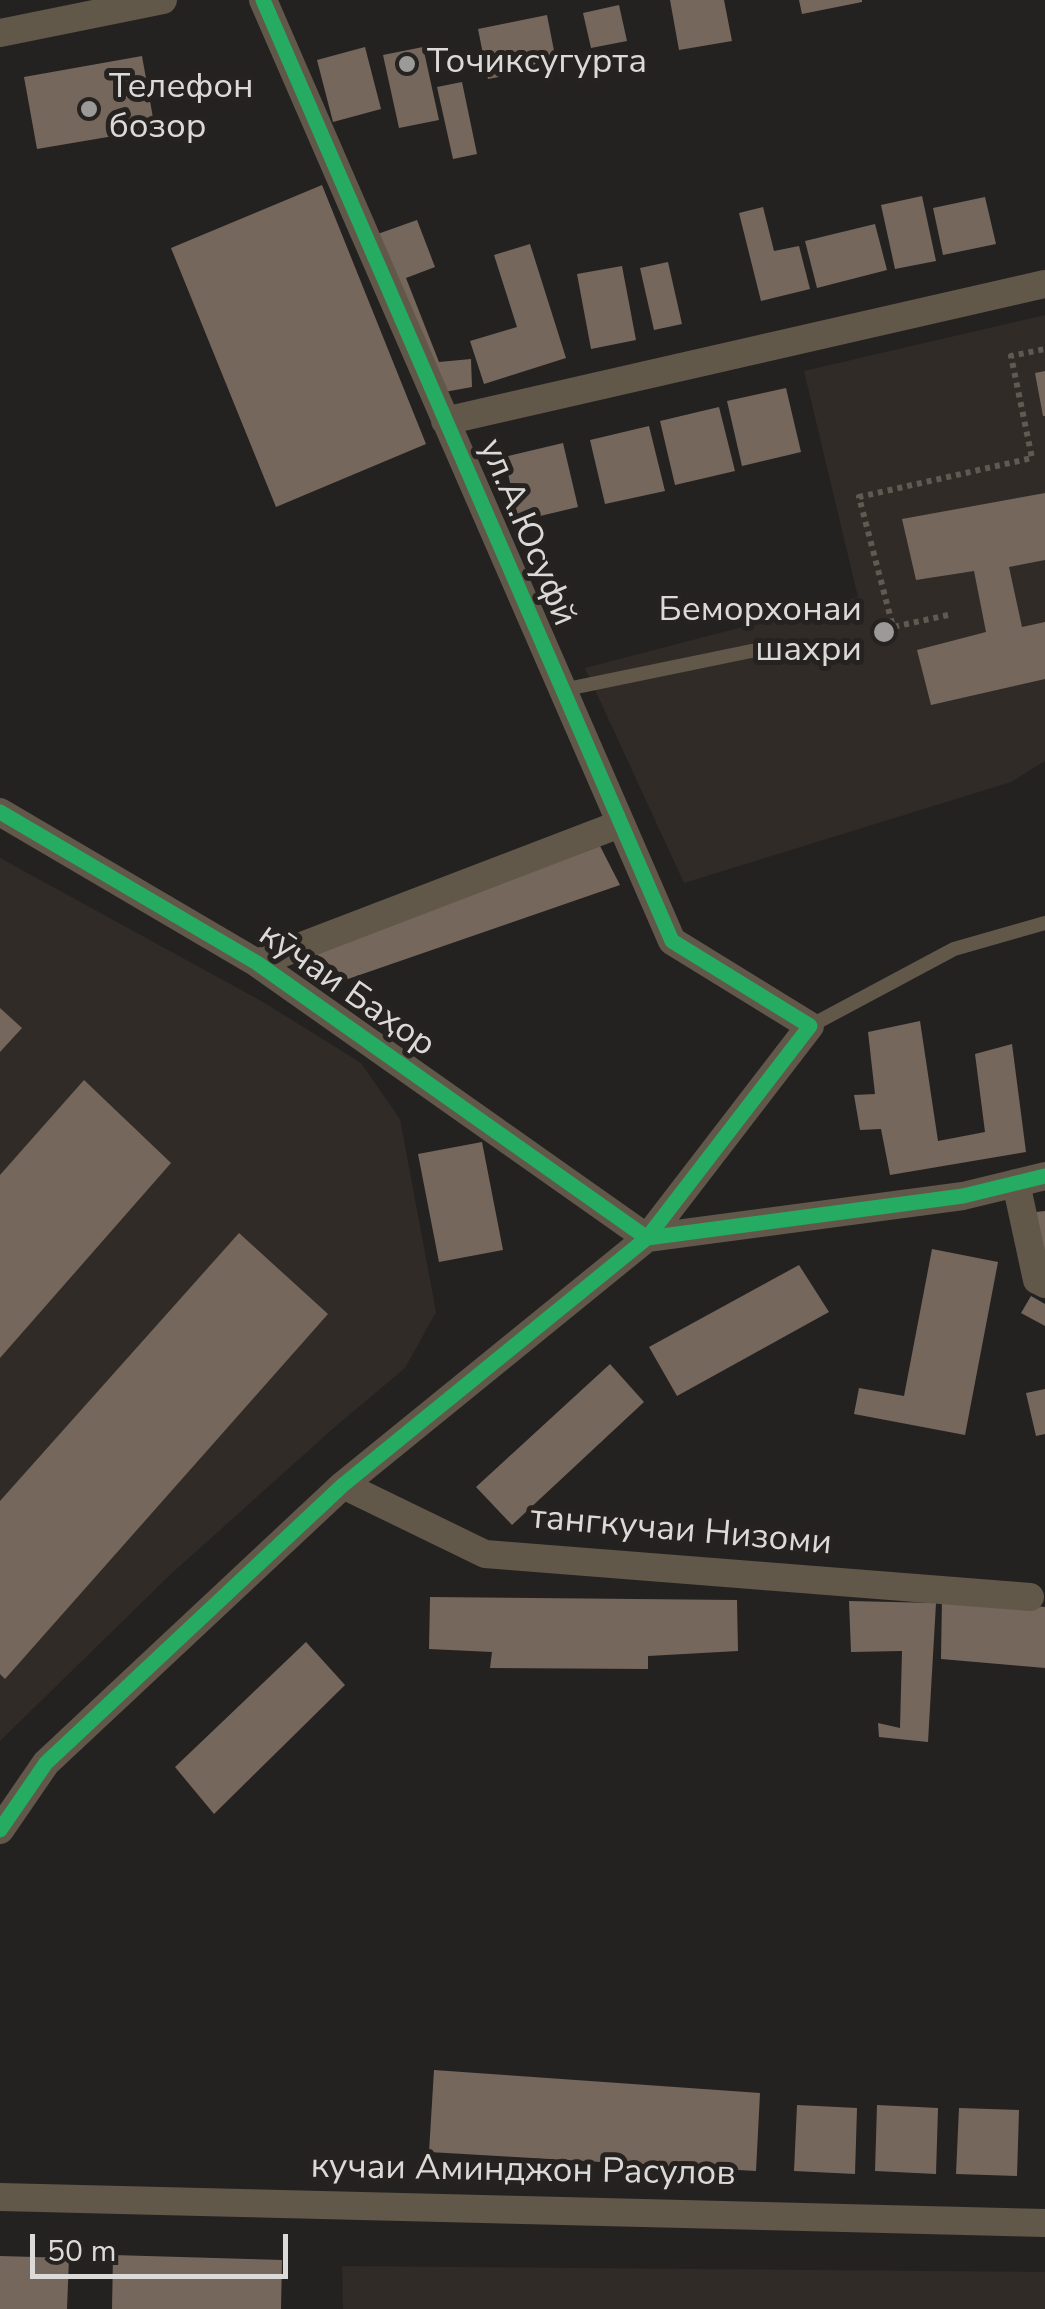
<!DOCTYPE html>
<meta charset="utf-8">
<style>
body{margin:0}
#map{position:relative;width:1045px;height:2309px;overflow:hidden;background:#242221;font-family:"Nunito Sans",sans-serif}
canvas{display:block}
.scale{position:absolute;left:30px;top:2234px;width:258px;height:45px;box-sizing:border-box;border:5px solid #dcdad8;border-top:0;padding-left:12px;font-size:30px;line-height:35px;white-space:nowrap;color:#dcdad8;-webkit-text-stroke:8px #252220;paint-order:stroke}
</style>
<div id="map">
<canvas width="1045" height="2309"></canvas>
<div class="scale">50 m</div>
</div>
<script>
const c = document.querySelector('canvas').getContext('2d');
c.lineJoin = 'round';
function paint(path, color) {
  c.fillStyle = color;
  c.fill(path, 'evenodd');
}
function trace(path, color, width, dash) {
  c.strokeStyle = color;
  c.lineWidth = width;
  c.lineCap = dash ? 'butt' : 'round';
  c.setLineDash(dash || []);
  c.stroke(path);
}
function drawText(font, color, halo, rows, align = 'center') {
  c.font = font + ' "Nunito Sans",sans-serif';
  c.lineWidth = 10;
  c.setLineDash([]);
  c.textBaseline = 'middle';
  c.strokeStyle = halo;
  c.fillStyle = color;
  for (const [text, x, y, turn = 0] of rows) {
    c.save();
    c.translate(x, y);
    c.rotate((+turn || 0) * Math.PI / 180);
    c.textAlign = isNaN(turn) ? turn : align;
    if (halo) c.strokeText(text, 0, 0);
    c.fillText(text, 0, 0);
    c.restore();
  }
}
const built = new Path2D(`
 M 1045,315 L 1045,761 L 1011,782 L 684,883 L 585,668 L 858,597 L 804,371 Z
 M 0,858 L 263,1002 L 361,1063 L 400,1119 L 436,1312 L 405,1368 L 337,1425 L 171,1574 L 0,1741 Z
 M 342,2266 L 1045,2272 L 1045,2309 L 343,2309 Z`);
const building = new Path2D(`
 M 670,0 L 724,0 L 732,41 L 679,50 Z
 M 799,0 L 862,0 L 862,2 L 802,14 Z
 M 619,5 L 627,41 L 591,48 L 583,13 Z
 M 547,15 L 557,66 L 488,79 L 478,29 Z
 M 365,47 L 381,109 L 333,122 L 317,60 Z
 M 423,47 L 439,120 L 399,128 L 383,55 Z
 M 142,56 L 155,129 L 37,149 L 24,77 Z
 M 462,82 L 477,154 L 453,159 L 437,87 Z
 M 322,185 L 426,444 L 276,507 L 171,248 Z
 M 922,196 L 936,261 L 895,269 L 881,205 Z
 M 985,197 L 996,244 L 943,255 L 933,208 Z
 M 763,207 L 774,251 L 799,246 L 810,289 L 761,301 L 739,213 Z
 M 417,220 L 435,267 L 406,278 L 439,362 L 471,359 L 472,387 L 439,393 L 372,236 Z
 M 875,224 L 887,270 L 817,288 L 805,241 Z
 M 530,244 L 566,358 L 484,384 L 470,341 L 517,327 L 494,255 Z
 M 668,262 L 682,324 L 654,330 L 640,268 Z
 M 622,266 L 636,340 L 591,349 L 577,274 Z
 M 1045,371 L 1045,416 L 1043,416 L 1035,373 Z
 M 786,388 L 801,452 L 742,466 L 727,401 Z
 M 719,407 L 735,471 L 675,485 L 660,421 Z
 M 649,426 L 665,491 L 605,504 L 590,440 Z
 M 563,443 L 578,507 L 519,521 L 504,457 Z
 M 1045,493 L 1045,560 L 1009,567 L 1022,627 L 1045,622 L 1045,679 L 931,705 L 917,650 L 986,632 L 974,571 L 916,580 L 902,519 Z
 M 600,846 L 620,885 L 348,979 L 315,953 Z
 M 0,1008 L 22,1028 L 0,1052 Z
 M 920,1021 L 938,1141 L 985,1132 L 975,1054 L 1012,1044 L 1026,1152 L 890,1175 L 881,1129 L 860,1130 L 854,1095 L 875,1094 L 868,1032 Z
 M 84,1080 L 171,1163 L 0,1358 L 0,1175 Z
 M 482,1142 L 503,1250 L 439,1262 L 418,1154 Z
 M 1045,1211 L 1045,1257 L 1036,1212 Z
 M 239,1233 L 328,1314 L 5,1679 L 0,1674 L 0,1501 Z
 M 932,1249 L 998,1262 L 965,1435 L 854,1414 L 859,1388 L 904,1396 Z
 M 799,1265 L 829,1312 L 677,1396 L 649,1347 Z
 M 1031,1296 L 1045,1304 L 1045,1326 L 1021,1313 Z
 M 610,1364 L 644,1402 L 512,1525 L 476,1487 Z
 M 1045,1389 L 1045,1434 L 1036,1436 L 1026,1393 Z
 M 430,1597 L 737,1600 L 738,1651 L 648,1656 L 648,1669 L 490,1668 L 492,1652 L 429,1649 Z
 M 942,1597 L 1045,1607 L 1045,1668 L 941,1659 Z
 M 849,1601 L 936,1603 L 928,1742 L 879,1737 L 878,1723 L 900,1728 L 902,1651 L 851,1652 Z
 M 306,1642 L 345,1685 L 214,1814 L 175,1767 Z
 M 434,2070 L 760,2093 L 756,2171 L 429,2152 Z
 M 797,2105 L 857,2108 L 855,2174 L 794,2171 Z
 M 877,2105 L 938,2108 L 936,2174 L 875,2171 Z
 M 959,2108 L 1019,2110 L 1017,2176 L 956,2174 Z
 M 113,2255 L 282,2260 L 281,2309 L 112,2309 Z
 M 0,2256 L 69,2258 L 67,2309 L 0,2309 Z`);
const path = new Path2D(`
 M 948,615 L 893,627 L 859,497 L 1032,458 L 1011,356 L 1045,349`);
const lane = new Path2D(`
 M 562,690 L 766,648
 M 810,1026 L 954,949 L 1045,923`);
const street = new Path2D(`
 M 0,33 L 163,0
 M 445,421 L 1045,284
 M 0,812 L 257,963 L 647,1238 L 963,1196 L 1045,1176
 M 257,963 L 620,824
 M 1016,1183 L 1037,1280 L 1045,1284
 M 343,1485 L 485,1554 L 1030,1597
 M 0,1830 L 46,1763 L 343,1485 L 647,1238 L 810,1026 L 672,941 L 263,0
 M 0,2197 L 1045,2223`);
const cycleway = new Path2D(`
 M 0,812 L 257,963 L 647,1238 L 963,1196 L 1045,1176
 M 0,1830 L 46,1763 L 343,1485 L 647,1238 L 810,1026 L 672,941 L 263,0`);
const markers = [
 [407,64,10,"#9c9a98"],
 [89,109,10,"#9c9a98"],
 [884,632,12,"#9c9a98"]
];
const poiNames = [
 ["Точиксугурта",427,64],
 ["Телефон",109,89],
 ["бозор",109,129],
 ["Беморхонаи",862,612,"right"],
 ["шахри",862,652,"right"]
];
const streetNames = [
 ["ул.А.Юсуфй",526,533,67],
 ["кӯчаи Баҳор",346,991,35],
 ["тангкучаи Низоми",681,1532,5],
 ["кучаи Аминджон Расулов",523,2172,1]
];
paint(built, '#312b27');
paint(building, '#76675c');
trace(path, '#605a52', 6, [5, 5]);
trace(lane, '#62584a', 14);
trace(street, '#62584a', 28);
trace(cycleway, '#26ab63', 15);
for (const [x, y, r, color] of markers) {
  const dot = new Path2D();
  dot.arc(x, y, r, 0, 2 * Math.PI);
  c.fillStyle = color;
  c.fill(dot);
  trace(dot, '#252220', 4);
}
drawText('35px', '#dcdad8', '#252220', poiNames, 'left');
drawText('35px', '#dcdad8', '#252220', streetNames);
</script>
